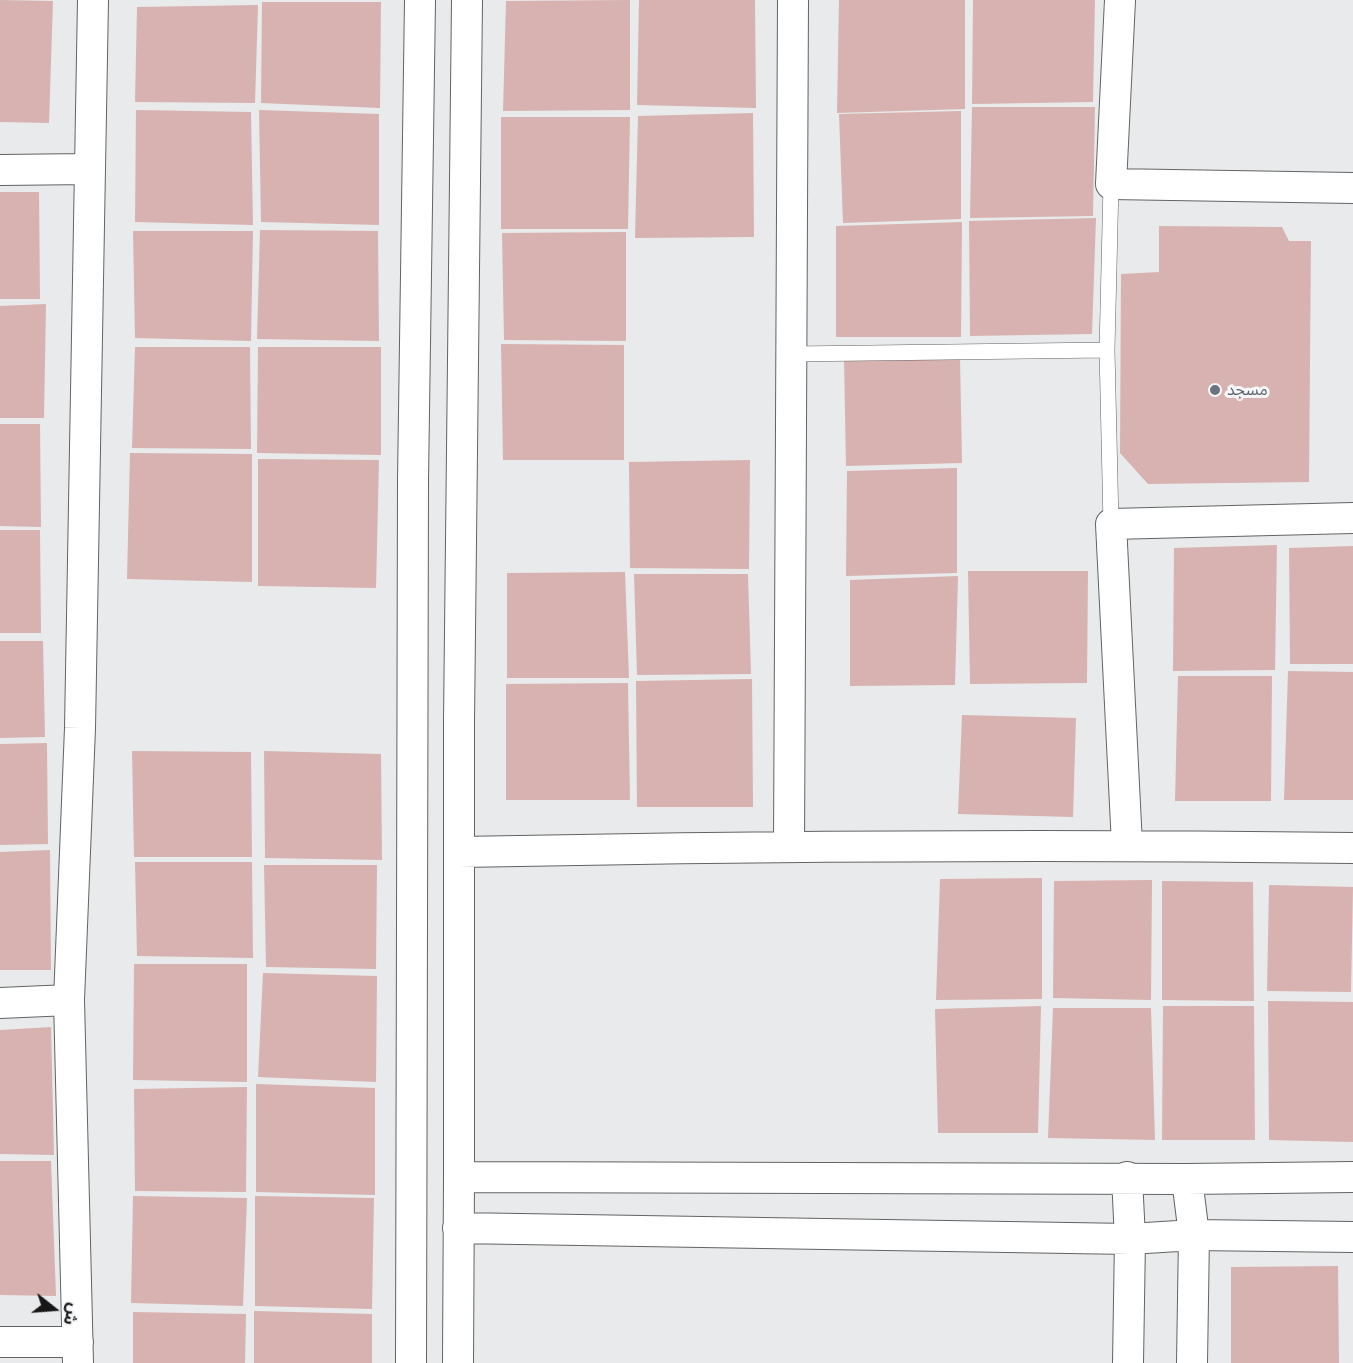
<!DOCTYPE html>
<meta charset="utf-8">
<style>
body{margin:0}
#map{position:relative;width:1353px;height:1363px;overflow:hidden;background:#e9eaeb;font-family:"Work Sans","Noto Sans Arabic",sans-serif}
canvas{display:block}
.north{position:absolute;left:24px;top:1279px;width:60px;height:60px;-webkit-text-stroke:4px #f6f7f9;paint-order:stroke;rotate:107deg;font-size:16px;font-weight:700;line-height:24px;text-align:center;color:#171718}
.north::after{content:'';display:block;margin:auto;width:21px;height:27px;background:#171718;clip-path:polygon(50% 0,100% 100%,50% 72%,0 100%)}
</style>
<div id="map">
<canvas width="1353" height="1363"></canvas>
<div class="north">ش</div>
</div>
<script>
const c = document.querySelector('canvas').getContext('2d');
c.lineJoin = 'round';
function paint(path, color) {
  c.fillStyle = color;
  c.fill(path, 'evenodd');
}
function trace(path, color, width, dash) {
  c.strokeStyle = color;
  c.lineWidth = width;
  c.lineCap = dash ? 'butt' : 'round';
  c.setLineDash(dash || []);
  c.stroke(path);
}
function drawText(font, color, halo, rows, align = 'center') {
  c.font = font + ' "Work Sans","Noto Sans Arabic",sans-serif';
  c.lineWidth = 6;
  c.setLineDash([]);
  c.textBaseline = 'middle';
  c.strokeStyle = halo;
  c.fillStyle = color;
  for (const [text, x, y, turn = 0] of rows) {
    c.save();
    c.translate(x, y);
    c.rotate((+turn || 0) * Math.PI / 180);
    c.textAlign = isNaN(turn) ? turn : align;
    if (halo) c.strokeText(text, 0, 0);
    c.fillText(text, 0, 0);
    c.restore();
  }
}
const building = new Path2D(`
 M 0,0 L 53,1 L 49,123 L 0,122 Z
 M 630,0 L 630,110 L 503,111 L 506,1 Z
 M 639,0 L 755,0 L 756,108 L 637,105 Z
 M 839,0 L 965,0 L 965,109 L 837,113 Z
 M 973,0 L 1095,0 L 1093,102 L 972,104 Z
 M 262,2 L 381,2 L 380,108 L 261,103 Z
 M 258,5 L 255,103 L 135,102 L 137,7 Z
 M 972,107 L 1095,107 L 1093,216 L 970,218 Z
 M 136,110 L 251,112 L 253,225 L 135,222 Z
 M 259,110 L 379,114 L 379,225 L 261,222 Z
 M 961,111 L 961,219 L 843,223 L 839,114 Z
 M 753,113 L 754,237 L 635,238 L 638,116 Z
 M 501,117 L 630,117 L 628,229 L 501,229 Z
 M 0,192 L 39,192 L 40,299 L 0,299 Z
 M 1096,218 L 1092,334 L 970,336 L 969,221 Z
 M 962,222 L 961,337 L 836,337 L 836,226 Z
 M 1159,226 L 1282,227 L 1289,241 L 1311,241 L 1309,482 L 1148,484 L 1120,453 L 1121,274 L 1159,272 Z
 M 260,230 L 378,231 L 379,341 L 257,339 Z
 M 133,231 L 253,231 L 251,341 L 135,338 Z
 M 626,232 L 626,341 L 504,340 L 502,233 Z
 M 46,304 L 44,418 L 0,418 L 0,306 Z
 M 501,344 L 624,345 L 624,460 L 503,460 Z
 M 135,347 L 250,347 L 251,449 L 132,448 Z
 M 258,347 L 381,347 L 381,455 L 257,453 Z
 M 960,357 L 962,463 L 846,466 L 844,358 Z
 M 0,424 L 40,424 L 41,527 L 0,526 Z
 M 130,453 L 252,454 L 252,582 L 127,579 Z
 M 258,459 L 379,460 L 376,588 L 258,586 Z
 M 750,460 L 749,569 L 630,568 L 629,462 Z
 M 957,468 L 957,573 L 846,576 L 847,471 Z
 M 0,530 L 40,530 L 41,633 L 0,633 Z
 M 1277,545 L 1275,670 L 1173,671 L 1174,548 Z
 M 1353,546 L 1353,664 L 1290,664 L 1289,548 Z
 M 968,571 L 1088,571 L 1087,683 L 970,684 Z
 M 625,572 L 629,678 L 507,678 L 507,573 Z
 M 634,574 L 748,574 L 751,674 L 637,675 Z
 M 958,576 L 955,685 L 850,686 L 850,580 Z
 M 0,641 L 43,641 L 45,737 L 0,738 Z
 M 1288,671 L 1353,672 L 1353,800 L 1284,800 Z
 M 1178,676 L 1272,676 L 1271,801 L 1175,801 Z
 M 752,679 L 753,807 L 637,807 L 636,681 Z
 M 628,683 L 630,800 L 506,800 L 506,684 Z
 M 962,715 L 1076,718 L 1073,817 L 958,814 Z
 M 47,743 L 48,844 L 0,845 L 0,744 Z
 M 132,751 L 251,752 L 252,857 L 134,857 Z
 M 264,751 L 381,754 L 382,860 L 265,858 Z
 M 50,850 L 51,970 L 0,970 L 0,852 Z
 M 135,862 L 252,862 L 253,958 L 137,956 Z
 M 264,865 L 377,865 L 376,969 L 266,967 Z
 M 1042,878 L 1042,999 L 936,1000 L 940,879 Z
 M 1152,880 L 1151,1000 L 1053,998 L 1054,881 Z
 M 1162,881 L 1253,882 L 1254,1001 L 1162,1000 Z
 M 1269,885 L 1353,887 L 1351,992 L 1267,991 Z
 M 134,964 L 247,964 L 247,1082 L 133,1080 Z
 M 263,973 L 377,976 L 376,1082 L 258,1077 Z
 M 1268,1001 L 1353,1002 L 1353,1142 L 1269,1140 Z
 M 1041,1006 L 1038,1133 L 938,1133 L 935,1009 Z
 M 1163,1006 L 1254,1006 L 1255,1140 L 1162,1140 Z
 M 1053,1008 L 1151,1008 L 1155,1140 L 1048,1138 Z
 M 51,1027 L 54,1155 L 0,1154 L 0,1030 Z
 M 256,1084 L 375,1088 L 375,1195 L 256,1192 Z
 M 247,1087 L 246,1192 L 135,1191 L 134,1089 Z
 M 0,1161 L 51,1161 L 56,1296 L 0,1295 Z
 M 133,1196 L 247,1198 L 243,1306 L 131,1303 Z
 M 255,1196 L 374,1198 L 372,1309 L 255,1306 Z
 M 1338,1266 L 1339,1363 L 1231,1363 L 1231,1267 Z
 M 254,1311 L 372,1314 L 372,1363 L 254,1363 Z
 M 133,1312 L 246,1314 L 245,1363 L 133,1363 Z`);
const service = new Path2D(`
 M 1111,184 L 1107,350 L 1111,524
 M 792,354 L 1107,350`);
const minor = new Path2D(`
 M 1120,0 L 1111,184 L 1353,188
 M 0,170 L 89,169
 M 1127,845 L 1111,524 L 1353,518
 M 789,846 L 793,0
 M 459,852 C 757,846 1055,844 1353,848
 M 69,1000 L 80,728 L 93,0
 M 0,1003 L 69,1000 L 78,1363
 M 459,1177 L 459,721 L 467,0
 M 1127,1177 L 1130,1239 L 1128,1363
 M 458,1228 L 1130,1239 L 1194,1235 L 1187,1179
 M 0,1342 L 78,1342
 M 411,1363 L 413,480 L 420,0
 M 458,1363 L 459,1177 L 1187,1179 L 1353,1177
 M 1192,1363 L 1194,1235 L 1353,1237`);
const markers = [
 [1215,390,6,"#6b7280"]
];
const worshipNames = [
 ["مسجد",1227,390]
];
paint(building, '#d7b2b0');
trace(service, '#626364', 16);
trace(minor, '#626364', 32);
trace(service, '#fff', 15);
trace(minor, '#fff', 30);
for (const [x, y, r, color] of markers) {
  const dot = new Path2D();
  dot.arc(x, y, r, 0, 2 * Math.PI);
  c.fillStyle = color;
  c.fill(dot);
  trace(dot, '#f6f7f9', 2);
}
drawText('16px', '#5b616d', '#f6f7f9', worshipNames, 'left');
</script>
